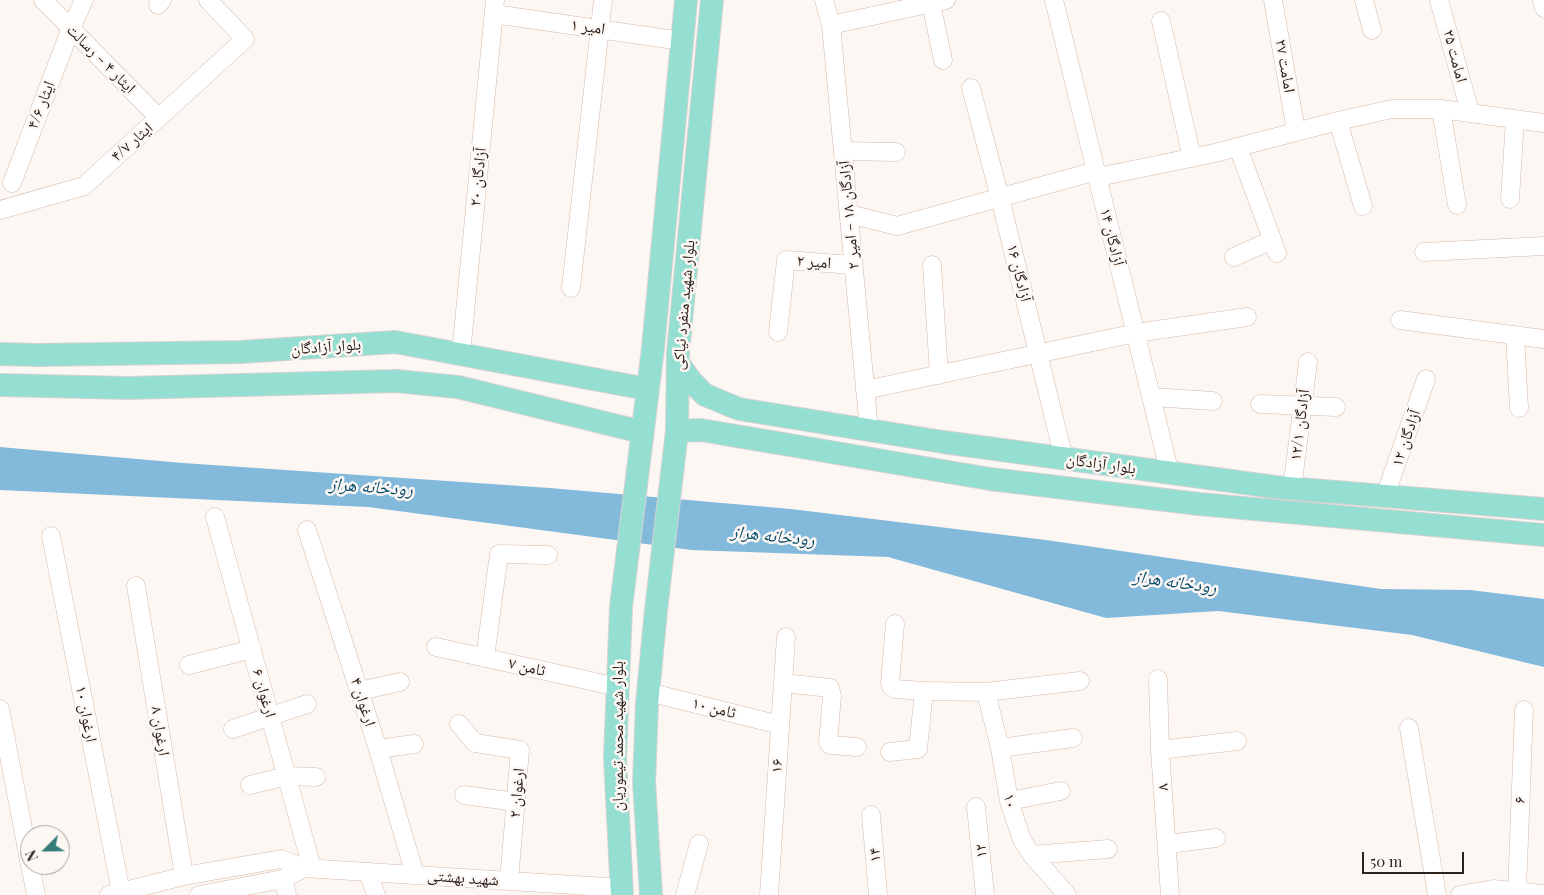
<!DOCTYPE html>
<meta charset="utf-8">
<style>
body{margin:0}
#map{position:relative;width:1544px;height:895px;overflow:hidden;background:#fdf7f4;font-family:"Playfair Display",serif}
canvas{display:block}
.north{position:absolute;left:20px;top:825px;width:50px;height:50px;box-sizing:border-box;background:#fdf7f4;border:1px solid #a9a29e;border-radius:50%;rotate:247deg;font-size:14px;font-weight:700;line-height:20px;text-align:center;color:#2c221c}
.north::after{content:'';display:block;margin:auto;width:18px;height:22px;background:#357d78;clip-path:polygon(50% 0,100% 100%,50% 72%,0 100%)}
.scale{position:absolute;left:1362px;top:852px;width:102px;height:22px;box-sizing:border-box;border:2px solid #2c221c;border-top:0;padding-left:6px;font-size:15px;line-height:18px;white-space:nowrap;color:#2c221c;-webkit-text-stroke:4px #fdf7f4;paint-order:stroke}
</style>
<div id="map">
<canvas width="1544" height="895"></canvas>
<div class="north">N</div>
<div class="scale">50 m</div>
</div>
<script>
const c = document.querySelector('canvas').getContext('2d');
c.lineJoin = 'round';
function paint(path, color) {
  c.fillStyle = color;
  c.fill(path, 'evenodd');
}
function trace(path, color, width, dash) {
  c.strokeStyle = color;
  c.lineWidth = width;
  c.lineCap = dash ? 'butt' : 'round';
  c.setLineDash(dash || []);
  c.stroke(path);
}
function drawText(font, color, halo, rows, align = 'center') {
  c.font = font + ' "Playfair Display","Noto Naskh Arabic",serif';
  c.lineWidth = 5;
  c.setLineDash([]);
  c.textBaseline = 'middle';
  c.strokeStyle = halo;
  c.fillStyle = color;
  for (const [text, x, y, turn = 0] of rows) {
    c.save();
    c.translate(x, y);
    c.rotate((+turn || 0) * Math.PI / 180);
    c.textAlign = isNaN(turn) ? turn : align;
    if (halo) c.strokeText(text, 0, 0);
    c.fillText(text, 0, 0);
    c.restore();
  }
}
const water = new Path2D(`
 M 0,447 L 183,463 L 550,488 L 791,509 L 1046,540 L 1381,589 L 1470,590 L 1544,599 L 1544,667 L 1412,635 L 1218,611 L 1106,618 L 888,557 L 691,550 L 368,507 L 0,490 Z`);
const minor = new Path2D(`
 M 43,0 L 159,118
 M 824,0 L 831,25 L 869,430
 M 1054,0 L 1170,474
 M 1273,0 L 1296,131
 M 1364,0 L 1372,30
 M 1439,0 L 1470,112
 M 1542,0 L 1544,8
 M 931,3 L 943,60
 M 158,5 L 162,0
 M 494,14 L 682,41
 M 1161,21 L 1192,158
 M 831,25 L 946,0
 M 971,88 L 1000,198 L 1064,459
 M 1441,109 L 1457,205
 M 1338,121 L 1363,206
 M 1238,147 L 1277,253
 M 843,151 L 896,152
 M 1098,177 L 1215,153 L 1338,121 L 1392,109 L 1441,109 L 1544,123
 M 12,183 L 71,28 L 84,0
 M 1510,199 L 1515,119
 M 0,210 L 84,186 L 245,39 L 208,0
 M 849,214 L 897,226 L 1096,171
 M 1424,252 L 1544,246
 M 1234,257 L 1272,240
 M 932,265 L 939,375
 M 571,288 L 603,0
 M 1400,320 L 1544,339
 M 778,332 L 786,260 L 853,265
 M 1515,335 L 1519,408
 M 461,354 L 495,0
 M 865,390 L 1136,333 L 1247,317
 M 1152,397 L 1213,401
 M 1260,404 L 1336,407
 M 1292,489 L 1308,362
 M 1385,496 L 1426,379
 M 215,517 L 312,868
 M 307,530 L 378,749 L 415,875
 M 51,536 L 121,892
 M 136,586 L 184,876
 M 895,624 L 890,682 L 891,686 L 895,689 L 924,691
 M 436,647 L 618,687
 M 485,658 L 499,554 L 548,555
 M 189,665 L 252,649
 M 1158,679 L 1160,750 L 1170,895
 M 783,683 L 830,688 L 832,696 L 828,742 L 830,745 L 857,747
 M 359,691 L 400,682
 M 648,692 L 780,725
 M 986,692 L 1000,748 L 1009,801 L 1022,840 L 1032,855 L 1067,895
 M 0,709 L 30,865
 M 459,724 L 475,743 L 520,750 L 509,881
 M 1409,728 L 1437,895
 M 233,729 L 307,704
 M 1000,748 L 1073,738
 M 378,749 L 414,744
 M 1160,750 L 1237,741
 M 890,752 L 918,749 L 924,691 L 986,692 L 1080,681
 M 250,785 L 287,776 L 316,777
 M 464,795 L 516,802
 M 1009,801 L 1061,791
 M 976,807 L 985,895
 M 871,815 L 878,895
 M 1168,844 L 1216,838
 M 1032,855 L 1108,849
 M 30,865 L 36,895
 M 368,872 L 376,895
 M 283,879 L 287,895
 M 1517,891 L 1524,710
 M 109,895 L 184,876 L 281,859 L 304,868 L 621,888
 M 199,895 L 283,879 L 304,868
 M 685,895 L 699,844
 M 769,895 L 786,637
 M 1460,895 L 1493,889 L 1544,894`);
const major = new Path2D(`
 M 0,354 L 37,355 L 240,352 L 395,342 L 647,389
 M 678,363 L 691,381 L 705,395 L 739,409 L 943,442 L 1275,487 L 1544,509
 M 0,385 L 128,388 L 396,381 L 458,387 L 642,432
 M 677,431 L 701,430 L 990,479 L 1199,504 L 1544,535
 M 622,895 L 615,758 L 621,607 L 653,348 L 686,0
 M 651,895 L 644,782 L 647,704 L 656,610 L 677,431 L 678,352 L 712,0`);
const streetNames = [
 ["امیر ۱",588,27,8],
 ["امامت ۲۵",1455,56,75],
 ["ایثار ۴ - رسالت",101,59,45],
 ["امامت ۲۷",1285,66,80],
 ["ایثار ۴/۶",41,105,-69],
 ["ایثار ۴/۷",132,142,-42],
 ["آزادگان ۲۰",478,177,-84],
 ["آزادگان ۱۸ - امیر ۲",849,215,-95],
 ["آزادگان ۱۴",1112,237,76],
 ["امیر ۲",814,262,4],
 ["آزادگان ۱۶",1019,273,76],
 ["بلوار شهید منفرد نیاکی",684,305,-85],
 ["بلوار آزادگان",326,347,-4],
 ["آزادگان ۱۲/۱",1300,425,-83],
 ["آزادگان ۱۲",1406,438,-71],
 ["بلوار آزادگان",1101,464,8],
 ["ثامن ۷",527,667,13],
 ["ارغوان ۶",264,693,74],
 ["ارغوان ۴",363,702,72],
 ["ثامن ۱۰",714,708,14],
 ["ارغوان ۱۰",86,714,79],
 ["ارغوان ۸",160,731,81],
 ["بلوار شهید محمد تیموریان",618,736,-90],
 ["۱۶",777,766,-86],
 ["۸",1163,787,-94],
 ["ارغوان ۲",517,793,-85],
 ["۶",1520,800,-88],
 ["۱۰",1010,801,76],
 ["۱۲",981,851,-96],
 ["۱۴",875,855,-95],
 ["شهید بهشتی",463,878,4]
];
const waterNames = [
 ["رودخانه هراز",371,487,4],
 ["رودخانه هراز",773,536,6],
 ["رودخانه هراز",1175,582,8]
];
paint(water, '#83b9db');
trace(minor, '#d5b9a9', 19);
trace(major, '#d5d3d2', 24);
trace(minor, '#fff', 18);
trace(major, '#95ded2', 22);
drawText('16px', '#2c221c', '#fdf7f4', streetNames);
drawText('italic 18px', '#074d6e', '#fdf7f4', waterNames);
</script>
